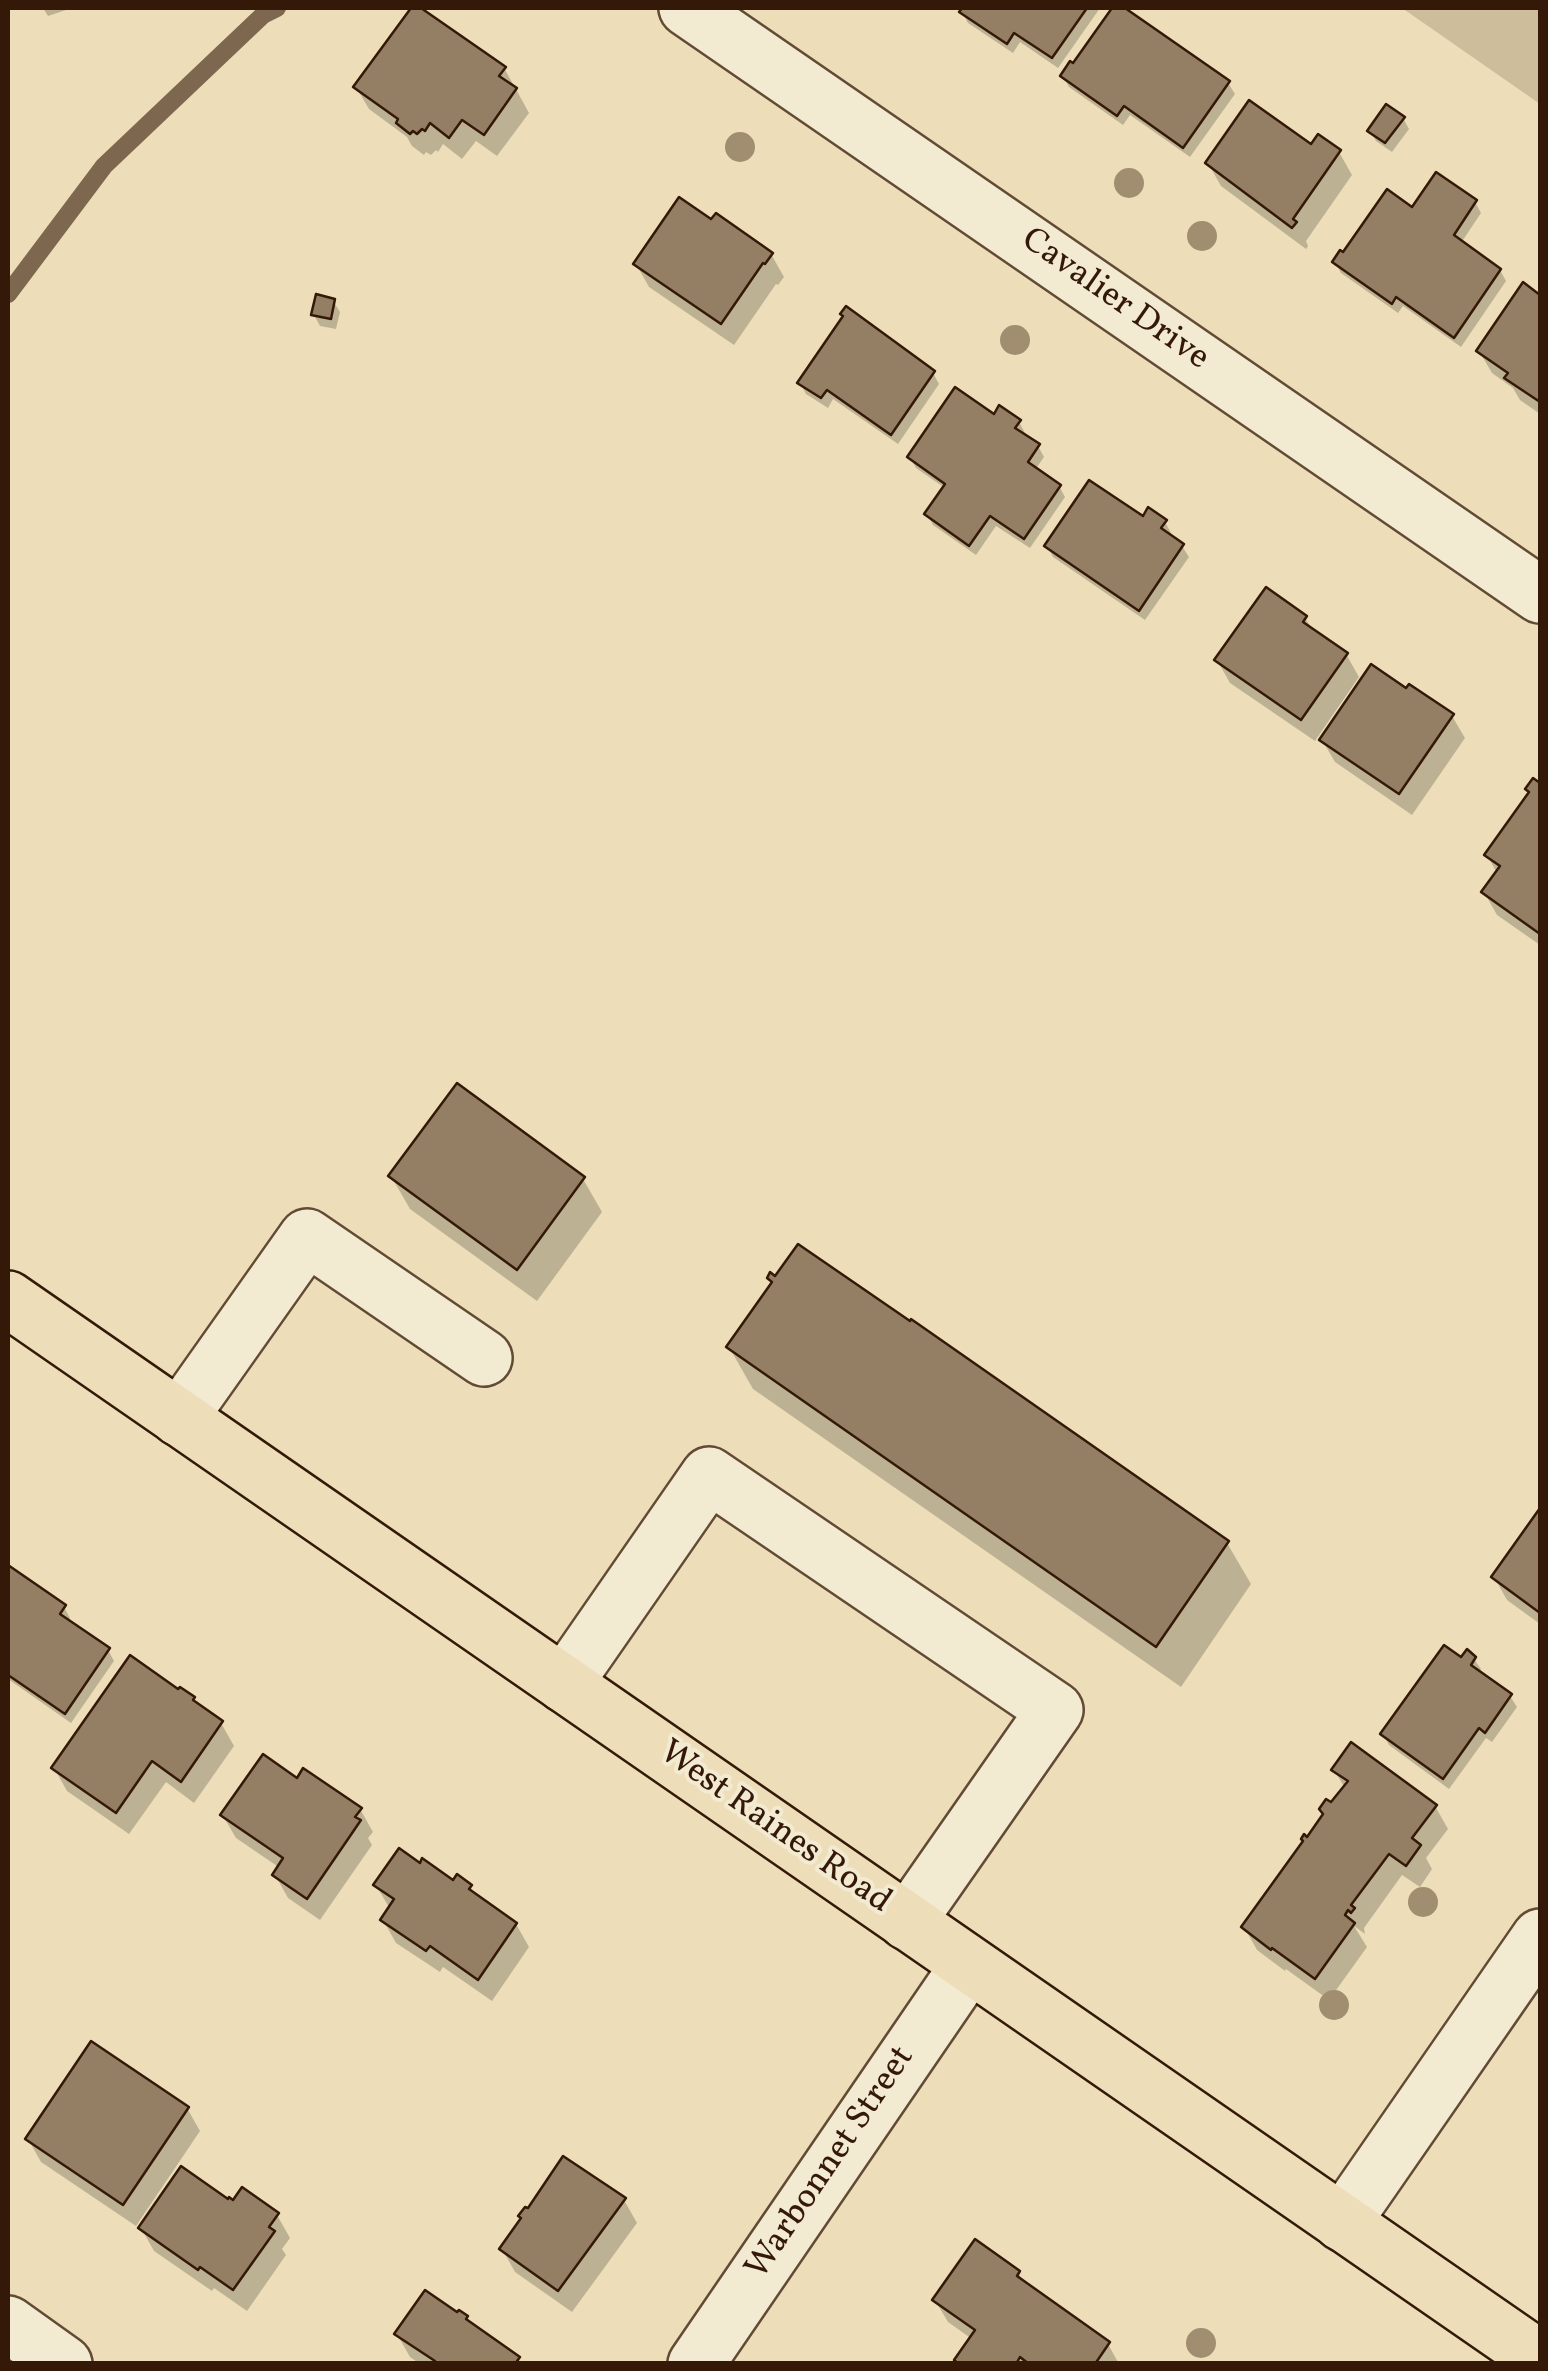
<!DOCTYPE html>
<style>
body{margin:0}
#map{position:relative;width:1548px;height:2371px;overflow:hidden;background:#eddeb9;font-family:Vollkorn,serif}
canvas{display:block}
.frame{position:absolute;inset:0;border:10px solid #341908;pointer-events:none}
</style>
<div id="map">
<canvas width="1548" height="2371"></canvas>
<div class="frame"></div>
</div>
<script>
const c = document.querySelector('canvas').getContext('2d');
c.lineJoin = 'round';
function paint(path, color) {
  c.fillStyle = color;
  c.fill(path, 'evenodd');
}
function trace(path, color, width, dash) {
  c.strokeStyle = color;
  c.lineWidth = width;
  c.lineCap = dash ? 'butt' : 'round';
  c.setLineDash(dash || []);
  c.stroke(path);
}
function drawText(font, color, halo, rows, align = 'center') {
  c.font = font + ' Vollkorn,serif';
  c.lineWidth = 8;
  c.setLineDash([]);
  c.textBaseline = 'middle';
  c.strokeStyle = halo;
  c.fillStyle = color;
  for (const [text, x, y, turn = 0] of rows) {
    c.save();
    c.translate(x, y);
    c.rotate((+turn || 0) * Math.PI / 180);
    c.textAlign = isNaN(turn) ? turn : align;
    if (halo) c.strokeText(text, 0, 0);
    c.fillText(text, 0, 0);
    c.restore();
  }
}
const green = new Path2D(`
 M 1402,8 L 1540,8 L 1540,104 Z`);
const shadow = new Path2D(`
 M 43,8 L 72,8 L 48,16 Z
 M 414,8 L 504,68 L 517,91 L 529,113 L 497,156 L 476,141 L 462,159 L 443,144 L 438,152 L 436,150 L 431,155 L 426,152 L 424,155 L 412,146 L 407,137 L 369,109 L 356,87 Z
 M 965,8 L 1100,8 L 1058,68 L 1020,42 L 1013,53 L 968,23 L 962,12 Z
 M 1115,8 L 1121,8 L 1228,83 L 1235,94 L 1190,157 L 1130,115 L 1123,125 L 1069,87 L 1063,76 L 1073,67 Z
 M 1403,118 L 1409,129 L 1392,152 L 1376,141 L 1370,131 Z
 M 1312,148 L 1339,152 L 1352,175 L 1306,241 L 1308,246 L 1306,249 L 1221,186 L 1208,163 Z
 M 1475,202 L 1481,213 L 1461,243 L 1500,270 L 1506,281 L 1461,347 L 1403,306 L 1398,313 L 1341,273 L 1335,262 L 1413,211 Z
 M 712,223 L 771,254 L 784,277 L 778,285 L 776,284 L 734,345 L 649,287 L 636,264 Z
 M 1523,286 L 1540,298 L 1540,414 L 1520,400 L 1513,388 L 1492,373 L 1479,351 Z
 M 333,301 L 340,312 L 336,329 L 320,326 L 314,315 Z
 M 933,373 L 939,384 L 898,444 L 833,399 L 828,408 L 806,394 L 800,383 Z
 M 995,417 L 1019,422 L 1025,433 L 1023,436 L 1038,446 L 1044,457 L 1035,470 L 1059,486 L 1065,497 L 1030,548 L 996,526 L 976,555 L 933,525 L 927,514 L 945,488 L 916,468 L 910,457 Z
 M 1143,520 L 1165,522 L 1171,533 L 1169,537 L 1182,546 L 1189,557 L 1145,620 L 1053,557 L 1047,546 Z
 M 1305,618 L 1314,632 L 1346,654 L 1359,677 L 1319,735 L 1323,738 L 1452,716 L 1465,738 L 1412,815 L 1335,762 L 1319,735 L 1315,741 L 1230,683 L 1217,660 Z
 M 1534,781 L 1540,786 L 1540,945 L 1497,915 L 1484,892 L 1497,873 L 1487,855 L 1530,793 Z
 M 391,1176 L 583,1179 L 602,1212 L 537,1301 L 410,1209 Z
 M 769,1278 L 1227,1543 L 1251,1584 L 1181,1687 L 753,1389 L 729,1347 L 773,1284 Z
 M 1540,1512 L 1540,1624 L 1507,1600 L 1494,1577 Z
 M 8,1568 L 64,1607 L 70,1618 L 67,1622 L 108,1650 L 114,1661 L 71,1723 L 8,1679 Z
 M 1474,1659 L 1481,1669 L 1478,1673 L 1510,1696 L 1517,1707 L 1492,1742 L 1486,1738 L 1449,1789 L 1389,1745 L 1383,1734 L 1462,1661 Z
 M 179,1692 L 193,1699 L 198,1707 L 221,1723 L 234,1746 L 194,1803 L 166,1782 L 129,1834 L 67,1791 L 54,1768 Z
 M 1334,1770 L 1435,1806 L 1448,1829 L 1426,1858 L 1432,1869 L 1420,1887 L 1402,1875 L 1364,1928 L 1365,1934 L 1354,1926 L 1367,1947 L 1329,2000 L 1286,1969 L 1285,1971 L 1257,1950 L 1244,1927 L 1345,1788 Z
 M 297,1781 L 360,1809 L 373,1832 L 368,1838 L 372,1845 L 320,1920 L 288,1898 L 275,1875 L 280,1868 L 236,1838 L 223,1816 Z
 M 454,1884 L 470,1886 L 476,1897 L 516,1924 L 529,1947 L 492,2001 L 443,1967 L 440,1972 L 396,1943 L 383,1920 L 390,1909 L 376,1885 Z
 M 187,2108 L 200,2131 L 136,2226 L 41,2162 L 28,2139 Z
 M 624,2200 L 637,2223 L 572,2312 L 515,2272 L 502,2249 Z
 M 228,2203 L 277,2215 L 290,2238 L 282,2249 L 286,2255 L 247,2311 L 214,2288 L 212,2291 L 154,2251 L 141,2228 Z
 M 1018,2273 L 1026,2285 L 1108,2344 L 1119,2364 L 959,2364 L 972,2339 L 948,2322 L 935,2300 Z
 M 466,2318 L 470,2324 L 518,2358 L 521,2364 L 420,2364 L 410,2357 L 397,2334 Z`);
const stream = new Path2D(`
 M 8,294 L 104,166 L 263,15 L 277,8`);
const building = new Path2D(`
 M 411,8 L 421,8 L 506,67 L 499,76 L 517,88 L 484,135 L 462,120 L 449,138 L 430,123 L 425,131 L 422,129 L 417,134 L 413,131 L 410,134 L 396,123 L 398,119 L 353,87 Z
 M 962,8 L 1087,8 L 1052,58 L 1014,33 L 1007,44 L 959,12 Z
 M 1112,8 L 1125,8 L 1230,81 L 1183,148 L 1124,106 L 1117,116 L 1060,76 L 1070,61 L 1073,63 Z
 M 1249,100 L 1311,144 L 1318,134 L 1341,150 L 1293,219 L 1297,222 L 1292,228 L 1205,163 Z
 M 1386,104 L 1405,117 L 1385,143 L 1367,131 Z
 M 1436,172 L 1477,200 L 1454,235 L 1501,269 L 1454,338 L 1396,297 L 1392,304 L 1332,262 L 1340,250 L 1343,252 L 1387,189 L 1412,207 Z
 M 679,197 L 711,219 L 716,213 L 773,253 L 765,264 L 763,263 L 721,324 L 633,264 Z
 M 1523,282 L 1540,295 L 1540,402 L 1504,378 L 1508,373 L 1476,351 Z
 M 316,294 L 335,299 L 331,319 L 311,315 Z
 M 846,306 L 935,371 L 891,435 L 827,390 L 821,398 L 797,383 L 843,316 L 840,314 Z
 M 955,387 L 994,414 L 999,405 L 1021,420 L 1015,428 L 1040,444 L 1028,462 L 1061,485 L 1024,539 L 990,516 L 969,546 L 924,514 L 945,484 L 907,457 Z
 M 1089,480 L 1143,516 L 1148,507 L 1167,520 L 1161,528 L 1184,544 L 1139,611 L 1044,546 Z
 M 1266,587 L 1307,616 L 1303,622 L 1348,653 L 1301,720 L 1214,660 Z
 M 1371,664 L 1406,688 L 1409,684 L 1454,714 L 1399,794 L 1319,740 Z
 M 1533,778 L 1540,783 L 1540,934 L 1481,892 L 1500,866 L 1484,855 L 1529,792 L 1525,789 Z
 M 457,1083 L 585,1177 L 517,1270 L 388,1176 Z
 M 798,1244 L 910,1321 L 911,1319 L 1229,1541 L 1156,1647 L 726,1347 L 772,1282 L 767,1278 L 770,1272 L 775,1276 Z
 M 1540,1508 L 1540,1613 L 1491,1577 Z
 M 8,1565 L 66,1605 L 60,1614 L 110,1648 L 65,1714 L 8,1675 Z
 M 1444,1645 L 1461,1657 L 1467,1649 L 1476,1657 L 1471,1665 L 1512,1694 L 1485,1733 L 1479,1728 L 1443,1779 L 1380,1734 Z
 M 130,1655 L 178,1689 L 180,1687 L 195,1697 L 193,1700 L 223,1721 L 181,1782 L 152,1761 L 116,1813 L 51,1768 Z
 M 1351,1742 L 1437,1805 L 1412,1838 L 1421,1845 L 1406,1866 L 1389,1854 L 1351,1905 L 1355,1908 L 1351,1913 L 1348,1910 L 1345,1915 L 1355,1923 L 1315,1979 L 1272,1948 L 1271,1950 L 1241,1927 L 1303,1841 L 1301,1839 L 1304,1834 L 1307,1837 L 1323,1814 L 1319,1809 L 1326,1799 L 1331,1802 L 1348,1781 L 1331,1770 Z
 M 263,1754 L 297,1778 L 303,1768 L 362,1808 L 355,1817 L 361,1820 L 307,1899 L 272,1875 L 283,1858 L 220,1815 Z
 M 399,1848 L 420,1863 L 422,1858 L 453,1880 L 457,1874 L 472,1885 L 469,1889 L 517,1923 L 478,1980 L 430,1946 L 426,1951 L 380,1920 L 394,1899 L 373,1885 Z
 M 91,2041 L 189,2107 L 123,2205 L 25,2139 Z
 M 563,2156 L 626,2198 L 558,2291 L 499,2249 L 521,2218 L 518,2216 L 525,2207 L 528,2208 Z
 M 181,2166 L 228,2199 L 229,2197 L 233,2200 L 242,2187 L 279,2213 L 269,2227 L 275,2231 L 233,2290 L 200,2267 L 198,2270 L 138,2228 Z
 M 975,2239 L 1020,2271 L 1017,2276 L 1110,2342 L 1095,2364 L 1029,2364 L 1020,2357 L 1016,2364 L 959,2364 L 954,2360 L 975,2330 L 932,2300 Z
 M 425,2290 L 457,2312 L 459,2310 L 468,2316 L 466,2319 L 520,2357 L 515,2364 L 433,2364 L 435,2361 L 394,2334 Z`);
const minor = new Path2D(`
 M 687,8 L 1540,595
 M 179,1418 L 307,1237 L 484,1358
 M 564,1684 L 709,1475 L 1055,1710 L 907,1922
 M 1342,2223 L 1540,1937
 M 8,2324 L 64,2364
 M 696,2364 L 969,1965`);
const major = new Path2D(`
 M 8,1299 L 1540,2359`);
const trees = [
 [740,147],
 [1129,183],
 [1202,236],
 [1015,340],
 [1423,1902],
 [1334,2005],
 [1201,2343]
];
const streetNames = [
 ["Cavalier Drive",1114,301,35],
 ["West Raines Road",774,1829,35],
 ["Warbonnet Street",832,2164,-56]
];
paint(green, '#cebd9b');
paint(shadow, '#0003');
trace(stream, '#7d674e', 18);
paint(building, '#947f64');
trace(building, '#341908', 2.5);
trace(minor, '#624a34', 60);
trace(major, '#341908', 60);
trace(minor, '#f3ead2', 55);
trace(major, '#eddeb9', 55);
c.fillStyle = '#a18d70';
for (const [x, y] of trees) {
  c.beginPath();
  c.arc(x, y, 15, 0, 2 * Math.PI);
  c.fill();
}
drawText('35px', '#341908', '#f3ead2', streetNames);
</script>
